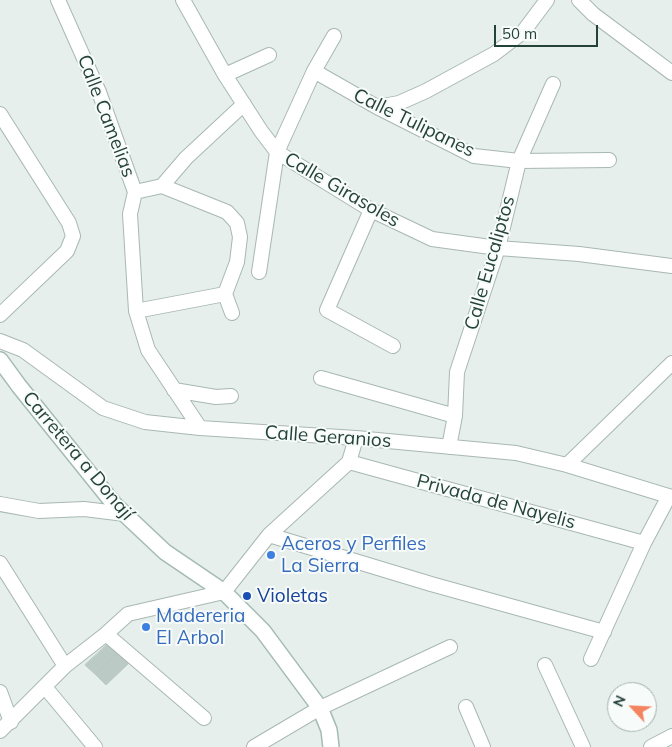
<!DOCTYPE html>
<meta charset="utf-8">
<style>
body{margin:0}
#map{position:relative;width:672px;height:747px;overflow:hidden;background:#e6efeb;font-family:Mulish,sans-serif}
canvas{display:block}
.north{position:absolute;left:607px;top:682px;width:50px;height:50px;box-sizing:border-box;background:#f7fbf9;border:1px solid #a3b1ad;border-radius:50%;rotate:295deg;font-size:14px;font-weight:700;line-height:20px;text-align:center;color:#24423a}
.north::after{content:'';display:block;margin:auto;width:18px;height:22px;background:#f4845f;clip-path:polygon(50% 0,100% 100%,50% 72%,0 100%)}
.scale{position:absolute;left:494px;top:25px;width:104px;height:22px;box-sizing:border-box;border:2px solid #24423a;border-top:0;padding-left:6px;font-size:15px;line-height:18px;white-space:nowrap;color:#24423a;-webkit-text-stroke:4px #f7fbf9;paint-order:stroke}
</style>
<div id="map">
<canvas width="672" height="747"></canvas>
<div class="north">N</div>
<div class="scale">50 m</div>
</div>
<script>
const c = document.querySelector('canvas').getContext('2d');
c.lineJoin = 'round';
function paint(path, color) {
  c.fillStyle = color;
  c.fill(path, 'evenodd');
}
function trace(path, color, width, dash) {
  c.strokeStyle = color;
  c.lineWidth = width;
  c.lineCap = dash ? 'butt' : 'round';
  c.setLineDash(dash || []);
  c.stroke(path);
}
function drawText(font, color, halo, rows, align = 'center') {
  c.font = font + ' Mulish,sans-serif';
  c.lineWidth = 4;
  c.setLineDash([]);
  c.textBaseline = 'middle';
  c.strokeStyle = halo;
  c.fillStyle = color;
  for (const [text, x, y, turn = 0] of rows) {
    c.save();
    c.translate(x, y);
    c.rotate((+turn || 0) * Math.PI / 180);
    c.textAlign = isNaN(turn) ? turn : align;
    if (halo) c.strokeText(text, 0, 0);
    c.fillText(text, 0, 0);
    c.restore();
  }
}
const building = new Path2D(`
 M 109,643 L 119,652 L 96,675 L 85,665 Z
 M 119,652 L 129,663 L 106,685 L 96,675 Z`);
const minor = new Path2D(`
 M 58,0 L 99,92 L 135,192 L 130,214 L 136,311 L 148,350 L 200,428
 M 183,0 L 225,75 L 261,131 L 277,152 L 371,210 L 432,239 L 498,248 L 579,254 L 672,266
 M 579,0 L 593,14 L 672,73
 M 314,71 L 377,107 L 474,156 L 519,161 L 609,160
 M 225,75 L 269,55
 M 377,107 L 399,103 L 426,91 L 494,54 L 523,32 L 547,0
 M 0,114 L 69,223 L 73,236 L 67,251 L 0,315
 M 162,186 L 186,158 L 244,104
 M 135,192 L 162,186 L 227,212 L 237,223 L 240,237 L 237,262 L 225,294 L 232,313
 M 371,210 L 327,310 L 393,346
 M 259,272 L 277,152 L 314,71 L 334,36
 M 136,311 L 225,294
 M 0,341 L 23,350 L 103,408 L 145,422 L 200,428 L 356,438 L 516,453 L 567,465 L 672,497
 M 321,378 L 455,416
 M 174,390 L 216,397 L 231,396
 M 449,447 L 455,416 L 457,372 L 498,248 L 519,161 L 553,84
 M 349,462 L 644,543
 M 567,465 L 672,363
 M 0,504 L 39,511 L 84,509 L 125,514
 M 269,535 L 431,584 L 604,632
 M 0,563 L 65,666
 M 106,634 L 204,718
 M 591,659 L 644,543 L 669,496
 M 545,665 L 583,747
 M 45,687 L 95,747
 M 0,692 L 11,722
 M 466,707 L 483,747
 M 0,731 L 65,666 L 106,634 L 128,614 L 224,592 L 269,535 L 349,462 L 356,438
 M 254,747 L 320,708 L 450,647
 M 651,747 L 672,736`);
const secondary = new Path2D(`
 M 0,360 L 19,386 L 114,504 L 165,552 L 224,592 L 263,631 L 320,708 L 329,730 L 331,747`);
const markers = [
 [271,555,5,"#3f7fe0"],
 [247,596,5,"#1a4fb4"],
 [146,627,5,"#3f7fe0"]
];
const streetNames = [
 ["Calle Camelias",106,116,69],
 ["Calle Tulipanes",414,123,26],
 ["Calle Girasoles",342,190,30],
 ["Calle Eucaliptos",490,263,-74],
 ["Calle Geranios",328,437,4],
 ["Carretera a Donají",78,456,50],
 ["Privada de Nayelis",496,502,15]
];
const shopNames = [
 ["Aceros y Perfiles",281,544],
 ["La Sierra",281,566],
 ["Madereria",156,616],
 ["El Arbol",156,638]
];
const transitNames = [
 ["Violetas",257,596]
];
paint(building, '#bbcac4');
trace(building, '#b8c9c2', 1);
trace(minor, '#a8b8b2', 16);
trace(secondary, '#a4bbb3', 18);
trace(minor, '#fff', 14);
trace(secondary, '#fff', 15);
for (const [x, y, r, color] of markers) {
  const dot = new Path2D();
  dot.arc(x, y, r, 0, 2 * Math.PI);
  c.fillStyle = color;
  c.fill(dot);
  trace(dot, '#f7fbf9', 2);
}
drawText('19px', '#24423a', '#f7fbf9', streetNames);
drawText('19px', '#366cbe', '#f7fbf9', shopNames, 'left');
drawText('19px', '#164399', '#f7fbf9', transitNames, 'left');
</script>
